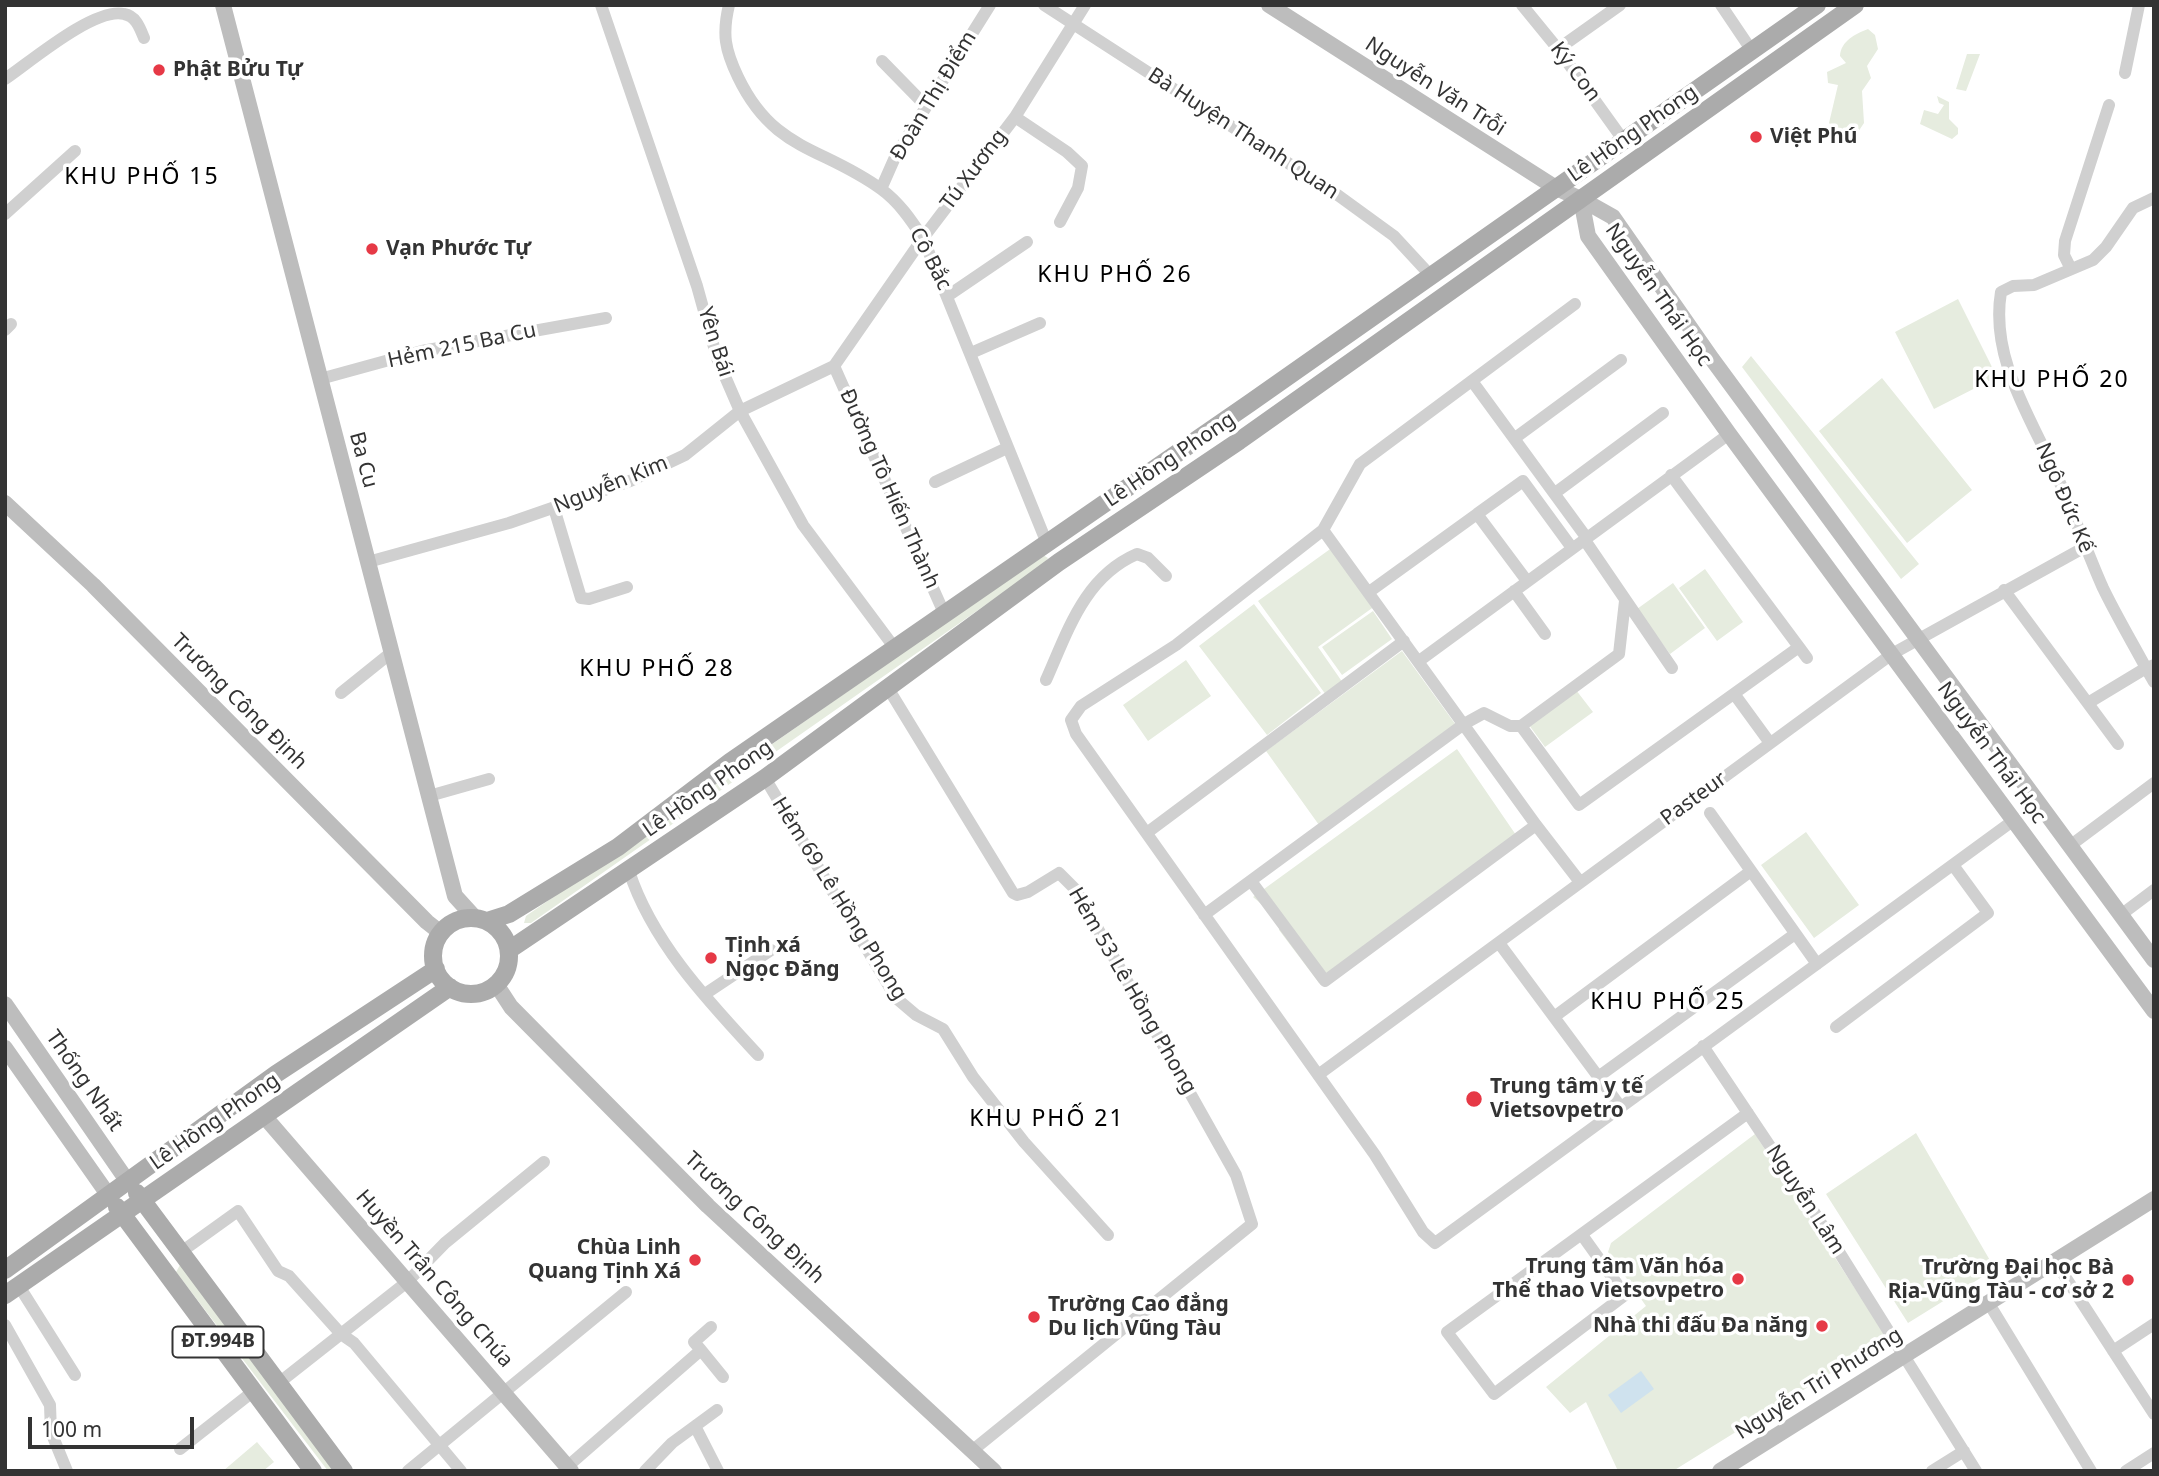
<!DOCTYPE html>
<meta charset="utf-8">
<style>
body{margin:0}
#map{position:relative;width:2159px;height:1476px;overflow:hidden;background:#fff;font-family:"Noto Sans",sans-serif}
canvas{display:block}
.frame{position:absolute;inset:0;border:7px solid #333;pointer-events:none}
.scale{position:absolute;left:28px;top:1417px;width:166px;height:32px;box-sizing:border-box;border:4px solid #333;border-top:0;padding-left:9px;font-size:21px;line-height:24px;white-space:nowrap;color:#333;-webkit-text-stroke:5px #fff;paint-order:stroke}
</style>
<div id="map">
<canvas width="2159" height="1476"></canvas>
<div class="frame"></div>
<div class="scale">100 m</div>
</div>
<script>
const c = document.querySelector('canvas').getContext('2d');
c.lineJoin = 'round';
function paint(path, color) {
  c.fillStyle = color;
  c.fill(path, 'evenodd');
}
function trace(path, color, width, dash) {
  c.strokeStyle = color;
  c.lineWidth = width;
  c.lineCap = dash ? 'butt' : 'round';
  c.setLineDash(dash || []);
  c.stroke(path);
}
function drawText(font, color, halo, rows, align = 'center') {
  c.font = font + ' "Noto Sans",sans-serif';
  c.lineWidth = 7;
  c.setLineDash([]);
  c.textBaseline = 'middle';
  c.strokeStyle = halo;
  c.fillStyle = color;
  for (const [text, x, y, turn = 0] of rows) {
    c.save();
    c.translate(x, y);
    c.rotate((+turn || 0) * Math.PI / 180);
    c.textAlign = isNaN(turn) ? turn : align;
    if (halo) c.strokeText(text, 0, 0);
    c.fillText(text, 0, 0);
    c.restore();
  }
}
const green = new Path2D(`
 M 1868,29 L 1875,35 L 1878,49 L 1867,66 L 1871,78 L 1862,91 L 1864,123 L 1850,144 L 1847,144 L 1829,123 L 1838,85 L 1828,83 L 1827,72 L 1846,63 L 1840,56 C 1841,41 1855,34 1868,29 Z
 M 1967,54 L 1980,54 L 1966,91 L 1956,89 Z
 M 1937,96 L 1949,102 L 1949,119 L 1958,128 L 1958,134 L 1952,139 L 1920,124 L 1924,110 L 1938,114 L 1944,105 L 1939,103 Z
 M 1958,299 L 1997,377 L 1934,409 L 1895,332 Z
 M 1751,356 L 1919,564 L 1901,579 L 1742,367 Z
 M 1882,378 L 1972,490 L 1907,543 L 1819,431 Z
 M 1333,547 L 1375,606 L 1318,647 L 1343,683 L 1326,695 L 1258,601 Z
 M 1043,555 L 1048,558 L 1044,564 L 531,923 L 524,923 L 526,916 Z
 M 1705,569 L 1743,622 L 1717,641 L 1679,588 Z
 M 1673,583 L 1705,628 L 1670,654 L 1637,609 Z
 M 1254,604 L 1321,693 L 1267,735 L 1199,646 Z
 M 1373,611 L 1392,639 L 1342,675 L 1322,647 Z
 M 1402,651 L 1461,732 L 1324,832 L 1266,751 Z
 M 1186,660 L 1211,696 L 1148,741 L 1123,705 Z
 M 1576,690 L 1593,712 L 1545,747 L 1529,725 Z
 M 1457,749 L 1516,835 L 1319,983 L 1279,930 L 1279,919 L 1253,897 Z
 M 1806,832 L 1859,905 L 1814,938 L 1761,865 Z
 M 1916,1133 L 1995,1269 L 1908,1323 L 1826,1194 Z
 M 1755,1134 L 1887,1338 L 1673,1471 L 1618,1471 L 1586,1402 L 1570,1413 L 1546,1387 L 1646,1306 L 1608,1252 L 1611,1243 Z
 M 180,1265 L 339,1471 L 328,1471 L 176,1272 Z
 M 257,1442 L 274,1462 L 263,1471 L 223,1471 Z`);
const water = new Path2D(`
 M 1641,1371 L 1654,1389 L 1621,1413 L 1608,1395 Z`);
const street = new Path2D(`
 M 601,5 L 697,286 L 717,358 L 740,411 L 803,525 L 894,647
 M 729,5 C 722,34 725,50 738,77 C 774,152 822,146 881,189 C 899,202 911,220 923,238 L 1046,541
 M 1044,5 L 1339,196 L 1394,236 L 1431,276
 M 1522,5 L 1558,49 L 1624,141
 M 1721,5 L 1752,51
 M 1558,49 L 1620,5
 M 882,61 L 925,105
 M 2125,73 L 2139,5
 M 5,79 C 29,63 94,7 124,14 C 136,16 140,28 144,38
 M 1015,117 L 1067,152 L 1082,166 L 1078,188 L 1060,222
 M 881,189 L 896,155 L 990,5
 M 2154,198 L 2133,208 L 2106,247 L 2093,260 L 2034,285 L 2013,286 L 2001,292 C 1990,358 2030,416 2056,474 C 2073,511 2086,550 2103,588 C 2116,615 2132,642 2146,668 L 2154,665
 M 5,214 L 75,151
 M 2071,269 L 2064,255 L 2065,241 L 2109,105
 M 949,295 L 1027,242
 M 1575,304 L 1360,464 L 1323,530 L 1176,645 L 1081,706 L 1071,720 L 1076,734 L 1375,1155 L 1423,1232 L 1435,1243 L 2014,820
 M 5,330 L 11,324
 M 971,353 L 1040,323
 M 834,366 L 944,613
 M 320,379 L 422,351 L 606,318
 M 1472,381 L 1586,537
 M 1515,438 L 1621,360
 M 1671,475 L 1799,647
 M 935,482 L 1007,448
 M 1555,493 L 1663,413
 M 554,508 L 581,598 L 589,599 L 627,587
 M 1323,530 L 1536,825 L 1580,882
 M 1584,539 L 1672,668
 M 368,562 L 509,523 L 630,481 L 685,455 L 740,411 L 834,366 L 923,238 L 1015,117 L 1085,5
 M 1527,581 L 1477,514 L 1523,481 L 1572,548
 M 2004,590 L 2118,744
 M 1514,591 L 1545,634
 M 1369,592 L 1477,514
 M 1419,661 L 1729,434
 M 1046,680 C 1068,631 1084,577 1137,554 L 1148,558 L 1166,576
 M 888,688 L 1013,893 L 1017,895 L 1028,892 L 1059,873 L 1076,890 L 1236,1175 L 1252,1224 L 973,1450
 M 341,693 L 392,652
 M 1735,695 L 1770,743
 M 2088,703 L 2146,668 L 2154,682
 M 1521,726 L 1619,654 L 1625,601
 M 765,778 L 896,998 L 916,1015 L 943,1029 L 973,1077 L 1024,1142 L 1108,1235
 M 429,796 L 489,779
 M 1710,813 L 1817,964
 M 1148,832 L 1404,641
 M 2071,845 L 2154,783
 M 629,871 C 652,942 708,1001 758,1055
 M 1251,881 L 1325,981 L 1536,825
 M 2122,914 L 2154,890
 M 1204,915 L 1464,724 L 1484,713 L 1510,726 L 1521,726 L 1579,805 L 1799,647 L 1807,658
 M 1499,943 L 1620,1106
 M 705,994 L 771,950
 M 1554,1017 L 1751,871
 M 1836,1027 L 1988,913 L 1953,865
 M 1703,1046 L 1814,1212 L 1976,1471
 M 1318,1075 L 1892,654 L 2085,547
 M 1598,1077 L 1795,934
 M 1582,1235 L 1625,1295 L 1494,1394 L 1447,1332 L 1748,1113
 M 181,1252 L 238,1211 L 278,1271 L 289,1276 L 341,1334 L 354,1343 L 461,1471
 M 2055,1261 L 2154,1414
 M 19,1286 L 75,1375
 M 1988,1302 L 2091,1471
 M 5,1325 L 50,1405 L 51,1432 L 67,1471
 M 701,1350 L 723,1377
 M 2113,1351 L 2154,1324
 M 280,1382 L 407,1282 L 445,1243 L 544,1162
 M 695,1426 L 718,1471
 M 180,1449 L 255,1390
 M 568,1466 L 701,1350 L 694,1342 L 711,1327
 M 408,1471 L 626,1292
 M 645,1471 L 672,1443 L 717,1410
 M 1932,1471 L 1964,1451
 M 2126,1471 L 2154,1453`);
const secondary = new Path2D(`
 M 223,5 L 455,896 L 475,918
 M 1269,5 L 1556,188 L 1581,199 L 1613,217 L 1712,359 L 2154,960
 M 1581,199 L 1588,236 L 1729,434 L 2154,1011
 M 5,503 L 93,585 L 427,922 L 441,933
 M 496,984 L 511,1007 L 708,1206 L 994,1471
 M 5,1004 L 128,1182
 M 5,1048 L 109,1196
 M 264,1116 L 571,1471
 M 1720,1471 L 2154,1199`);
const primary = new Path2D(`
 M433 956a38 38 0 1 1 76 0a38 38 0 1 1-76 0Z
 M 487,921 L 509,914 L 618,847 L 730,762 L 1250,403 L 1817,5
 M 509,950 L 765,778 L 1059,562 L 1239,441 L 1855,5
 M 137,1193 L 344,1471
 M 117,1207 L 313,1471
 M 5,1270 L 276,1074 L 436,969
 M 5,1295 L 450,987`);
const markers = [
 [159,70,7,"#e63946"],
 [1756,137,7,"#e63946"],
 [372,249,7,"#e63946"],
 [711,958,7,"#e63946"],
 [1474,1099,9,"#e63946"],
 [695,1260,7,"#e63946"],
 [1738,1279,7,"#e63946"],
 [2128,1280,7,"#e63946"],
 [1034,1317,7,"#e63946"],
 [1822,1326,7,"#e63946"]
];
const shields = [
 [218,1342,91]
];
const shieldNames = [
 ["ĐT.994B",218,1342]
];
const poiNames = [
 ["Phật Bửu Tự",173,70],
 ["Việt Phú",1770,137],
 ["Vạn Phước Tự",386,249],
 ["Tịnh xá",725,946],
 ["Ngọc Đăng",725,970],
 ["Trung tâm y tế",1490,1087],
 ["Vietsovpetro",1490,1111],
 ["Chùa Linh",681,1248,"right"],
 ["Quang Tịnh Xá",681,1272,"right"],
 ["Trung tâm Văn hóa",1724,1267,"right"],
 ["Thể thao Vietsovpetro",1724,1291,"right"],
 ["Trường Đại học Bà",2114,1268,"right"],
 ["Rịa-Vũng Tàu - cơ sở 2",2114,1292,"right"],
 ["Trường Cao đẳng",1048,1305],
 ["Du lịch Vũng Tàu",1048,1329],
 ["Nhà thi đấu Đa năng",1808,1326,"right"]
];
const streetNames = [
 ["Ký Con",1575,72,53],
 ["Nguyễn Văn Trỗi",1435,87,33],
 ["Đoàn Thị Điểm",934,96,-59],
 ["Bà Huyện Thanh Quan",1243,134,33],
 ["Lê Hồng Phong",1633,134,-35],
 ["Tú Xương",974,170,-53],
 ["Cô Bắc",930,259,63],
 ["Nguyễn Thái Học",1658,295,55],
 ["Yên Bái",715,342,72],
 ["Hẻm 215 Ba Cu",462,346,-12],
 ["Ba Cu",363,460,75],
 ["Lê Hồng Phong",1170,460,-34],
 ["Nguyễn Kim",611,485,-22],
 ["Đường Tô Hiến Thành",889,489,66],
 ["Ngô Đức Kế",2064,498,67],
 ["Trương Công Định",239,702,45],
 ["Nguyễn Thái Học",1991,753,54],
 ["Lê Hồng Phong",708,789,-35],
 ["Pasteur",1694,799,-36],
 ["Hẻm 69 Lê Hồng Phong",839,899,58],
 ["Hẻm 53 Lê Hồng Phong",1132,991,60],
 ["Thống Nhất",84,1081,55],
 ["Lê Hồng Phong",215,1122,-35],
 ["Nguyễn Lâm",1805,1200,57],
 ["Trương Công Định",754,1218,43],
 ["Huyền Trân Công Chúa",434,1279,49],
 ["Nguyễn Tri Phương",1819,1384,-32]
];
const neighbourhoodNames = [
 ["KHU PHỐ 15",142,177],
 ["KHU PHỐ 26",1115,275],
 ["KHU PHỐ 20",2052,380],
 ["KHU PHỐ 28",657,669],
 ["KHU PHỐ 25",1668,1002],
 ["KHU PHỐ 21",1047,1119]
];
paint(green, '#e6ecdf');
paint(water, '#cfe2ee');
trace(street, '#d0d0d0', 12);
trace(secondary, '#bdbdbd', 16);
trace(primary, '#ababab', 18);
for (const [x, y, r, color] of markers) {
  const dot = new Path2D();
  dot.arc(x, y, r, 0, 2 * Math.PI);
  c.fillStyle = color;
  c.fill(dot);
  trace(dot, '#fff', 2.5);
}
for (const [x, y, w] of shields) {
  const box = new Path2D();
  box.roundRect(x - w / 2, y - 15.5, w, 31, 5);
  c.fillStyle = '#fff';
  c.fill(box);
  trace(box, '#333', 2);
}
drawText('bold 19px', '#333', null, shieldNames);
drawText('bold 21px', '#333', '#fff', poiNames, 'left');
drawText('21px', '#333', '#fff', streetNames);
c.letterSpacing = '2px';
drawText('23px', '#000', '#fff', neighbourhoodNames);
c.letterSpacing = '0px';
</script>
